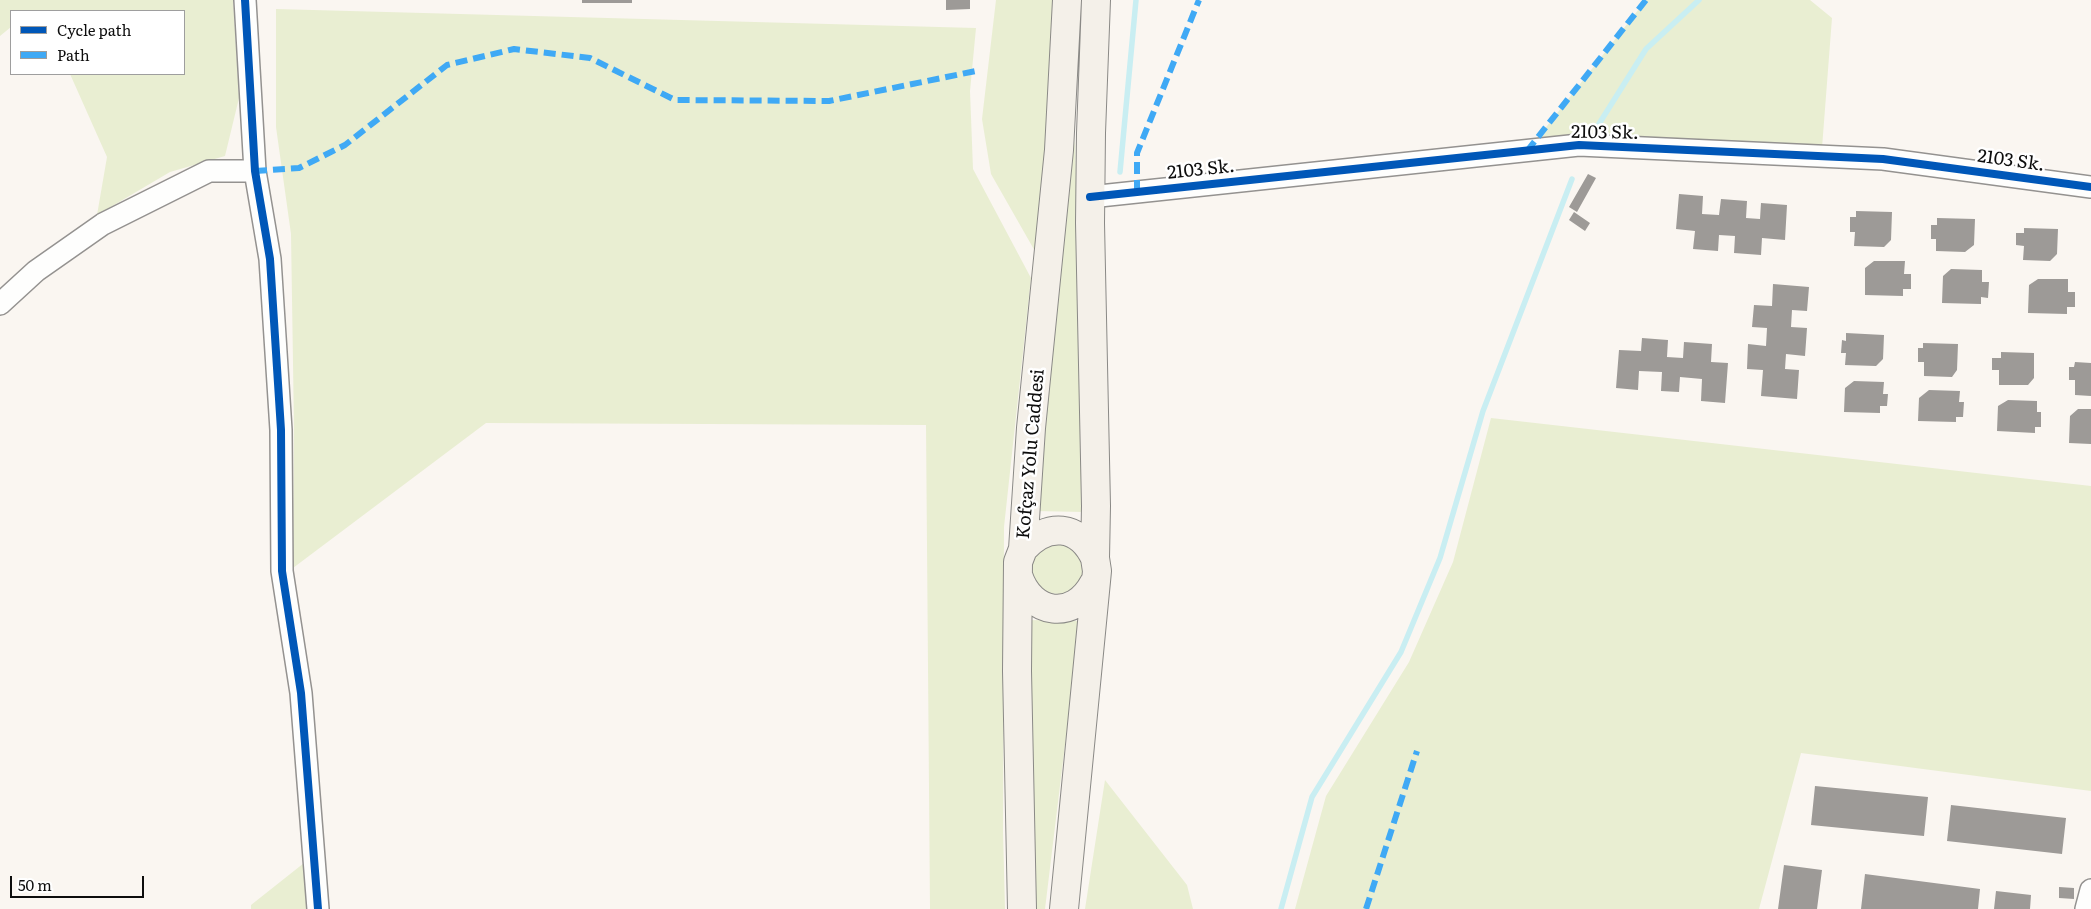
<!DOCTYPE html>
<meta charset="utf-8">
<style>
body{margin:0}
#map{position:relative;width:2091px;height:909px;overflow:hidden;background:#faf6f1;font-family:Literata,serif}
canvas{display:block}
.legend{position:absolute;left:10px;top:10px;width:175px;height:65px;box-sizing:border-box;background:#fff;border:1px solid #9e9e9e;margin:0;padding:6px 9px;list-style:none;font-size:15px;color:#0d0d0d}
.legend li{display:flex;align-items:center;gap:10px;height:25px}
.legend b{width:25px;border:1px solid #9e9e9e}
.scale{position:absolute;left:10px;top:876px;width:134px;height:22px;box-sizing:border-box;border:2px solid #0d0d0d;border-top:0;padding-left:6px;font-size:15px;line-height:18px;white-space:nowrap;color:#0d0d0d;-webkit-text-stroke:4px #fff;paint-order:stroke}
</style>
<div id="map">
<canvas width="2091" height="909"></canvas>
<ul class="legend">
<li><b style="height:6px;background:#0057b8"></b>Cycle path</li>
<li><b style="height:6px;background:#3fa9f5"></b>Path</li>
</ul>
<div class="scale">50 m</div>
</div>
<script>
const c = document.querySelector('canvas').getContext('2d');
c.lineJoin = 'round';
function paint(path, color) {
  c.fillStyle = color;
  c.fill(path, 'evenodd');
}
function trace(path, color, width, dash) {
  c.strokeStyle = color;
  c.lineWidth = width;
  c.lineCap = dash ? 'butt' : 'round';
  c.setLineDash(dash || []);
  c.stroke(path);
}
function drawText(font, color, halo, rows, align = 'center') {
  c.font = font + ' Literata,serif';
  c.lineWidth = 5;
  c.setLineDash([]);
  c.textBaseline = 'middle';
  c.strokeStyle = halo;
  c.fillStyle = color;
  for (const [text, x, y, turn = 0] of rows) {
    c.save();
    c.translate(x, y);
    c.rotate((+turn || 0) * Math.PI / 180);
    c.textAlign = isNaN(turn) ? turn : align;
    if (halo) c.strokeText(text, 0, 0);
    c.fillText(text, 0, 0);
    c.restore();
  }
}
const green = new Path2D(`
 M 0,0 L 233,0 L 239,98 L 225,156 L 170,172 L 97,215 L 107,157 L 70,74 L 184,74 L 184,11 L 11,11 L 11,27 L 0,36 Z
 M 996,0 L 1054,0 L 1050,85 L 1036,253 L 991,174 L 982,119 Z
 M 1646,0 L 1810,0 L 1832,18 L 1822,148 L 1536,140 Z
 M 276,9 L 976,28 L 970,91 L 973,169 L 1031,278 L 1004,527 L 1003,832 L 1005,909 L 930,909 L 926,425 L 486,423 L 293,568 L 294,428 L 291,234 L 276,127 Z
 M 1075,138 L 1084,512 L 1034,511 Z
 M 1491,418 L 2091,486 L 2091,791 L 1801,753 L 1759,909 L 1295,909 L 1326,796 L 1409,662 L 1453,562 Z
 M1032 568a26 26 0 1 1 52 0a26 26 0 1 1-52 0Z
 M 1030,620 L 1080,621 L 1045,909 L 1035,909 Z
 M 1105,780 L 1187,885 L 1193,909 L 1085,909 Z
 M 304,863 L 308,909 L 251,909 L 251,905 Z`);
const stream = new Path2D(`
 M 1597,127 L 1646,49 L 1699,0
 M 1120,172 L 1136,0
 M 1281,909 L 1312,797 L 1401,652 L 1440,558 L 1483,411 L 1572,179`);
const building = new Path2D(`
 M 582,0 L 632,0 L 632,3 L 582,3 Z
 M 946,0 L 970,0 L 970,9 L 946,10 Z
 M 1588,174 L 1596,178 L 1577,212 L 1569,207 Z
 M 1679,194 L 1703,196 L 1702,214 L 1719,215 L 1721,199 L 1747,201 L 1746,218 L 1760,219 L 1761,203 L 1787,205 L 1785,240 L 1762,238 L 1761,255 L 1734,253 L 1735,236 L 1719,235 L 1718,251 L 1693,249 L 1695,231 L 1676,229 Z
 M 1856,211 L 1892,212 L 1891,240 L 1884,247 L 1854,246 L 1855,232 L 1850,232 L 1850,217 L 1856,217 Z
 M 1574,212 L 1590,223 L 1585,231 L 1569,220 Z
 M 1937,218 L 1975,219 L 1974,245 L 1965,252 L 1936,251 L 1936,239 L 1931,239 L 1931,225 L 1937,225 Z
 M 2024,228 L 2058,229 L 2057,254 L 2050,261 L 2023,260 L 2024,246 L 2016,245 L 2016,233 L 2024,233 Z
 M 1874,261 L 1905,261 L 1904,274 L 1911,274 L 1911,289 L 1903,289 L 1903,296 L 1865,295 L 1865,268 Z
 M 1951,269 L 1982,270 L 1982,282 L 1989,282 L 1988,298 L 1981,297 L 1981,304 L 1942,303 L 1943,276 Z
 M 2038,279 L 2068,279 L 2068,292 L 2075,292 L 2075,307 L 2067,307 L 2067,314 L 2028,313 L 2029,285 Z
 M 1773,284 L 1809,287 L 1807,311 L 1792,310 L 1791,327 L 1807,328 L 1805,356 L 1786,354 L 1785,369 L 1799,370 L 1797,399 L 1761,396 L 1763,370 L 1747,369 L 1748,344 L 1766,346 L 1767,328 L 1752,327 L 1754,305 L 1772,306 Z
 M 1846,333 L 1884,335 L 1883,359 L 1876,366 L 1845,365 L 1846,353 L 1841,353 L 1842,340 L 1846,341 Z
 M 1642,338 L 1668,340 L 1667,357 L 1683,358 L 1684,342 L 1712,344 L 1711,362 L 1728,363 L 1725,403 L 1701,401 L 1702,379 L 1680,377 L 1679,392 L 1661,391 L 1662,372 L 1639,371 L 1638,390 L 1616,388 L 1619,350 L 1641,351 Z
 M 1923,343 L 1958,344 L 1957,370 L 1952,377 L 1924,376 L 1924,362 L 1918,362 L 1918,348 L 1923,348 Z
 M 2001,352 L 2034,353 L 2034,378 L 2028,385 L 1999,385 L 1999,370 L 1992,370 L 1992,358 L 2001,358 Z
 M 2075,362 L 2091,363 L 2091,396 L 2075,395 L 2075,380 L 2069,380 L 2069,367 L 2074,367 Z
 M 1854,381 L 1884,382 L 1883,394 L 1888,394 L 1887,406 L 1880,406 L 1880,413 L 1844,412 L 1845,388 Z
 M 1929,390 L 1960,391 L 1959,402 L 1964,402 L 1963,417 L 1956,417 L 1956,422 L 1918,421 L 1919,398 Z
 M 2008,400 L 2037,401 L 2037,412 L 2041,412 L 2041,427 L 2035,427 L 2035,433 L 1997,431 L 1998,406 Z
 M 2078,409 L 2091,409 L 2091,444 L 2069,443 L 2070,416 Z
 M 1815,786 L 1928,797 L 1924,836 L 1811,825 Z
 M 1951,805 L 2066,818 L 2062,854 L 1947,841 Z
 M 1784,865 L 1822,870 L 1817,909 L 1778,909 Z
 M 1865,874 L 1980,889 L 1978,909 L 1861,909 Z
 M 2059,887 L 2074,888 L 2074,899 L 2059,898 Z
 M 1996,891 L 2031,895 L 2030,909 L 1994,909 Z`);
const street = new Path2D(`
 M 245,0 L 255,171 L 270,259 L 281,430 L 282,571 L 301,693 L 318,909
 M 1090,197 L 1579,145 L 1883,159 L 2091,187
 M 0,304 L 36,271 L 103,224 L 209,171 L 255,171
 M 2086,909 L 2091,890`);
const secondary = new Path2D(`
 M 1023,549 C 1047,522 1079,524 1095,558
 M 1018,575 C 1031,616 1074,621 1094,583
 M 1022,909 L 1017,671 L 1018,562 L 1023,549 L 1031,428 L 1059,150 L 1067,0
 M 1064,909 L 1097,571 L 1095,558 L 1096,506 L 1090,223 L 1091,133 L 1096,0`);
const quiet = new Path2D(`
 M 1527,151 L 1646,0
 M 255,171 L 299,168 L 345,145 L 447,65 L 514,49 L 590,58 L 675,100 L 829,101 L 976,71
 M 1137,192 L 1137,153 L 1199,0
 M 1366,909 L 1417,751`);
const cycleway = new Path2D(`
 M 245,0 L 255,171 L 270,259 L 281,430 L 282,571 L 301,693 L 318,909
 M 1090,197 L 1579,145 L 1883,159 L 2091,187`);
const streetNames = [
 ["2103 Sk.",1605,133,1],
 ["2103 Sk.",2011,161,8],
 ["2103 Sk.",1201,170,-6],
 ["Kofçaz Yolu Caddesi",1031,454,-85]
];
paint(green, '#e9eed2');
trace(stream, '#c9eef2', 5.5);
paint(building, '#9d9a97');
trace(street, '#949290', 24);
trace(secondary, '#8a8986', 30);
trace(street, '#fefefd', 21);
trace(secondary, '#f4f0e9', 28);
trace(quiet, '#3fa9f5', 6, [12, 6]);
trace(cycleway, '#0057b8', 8);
drawText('18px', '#0d0d0d', '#fff', streetNames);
</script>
